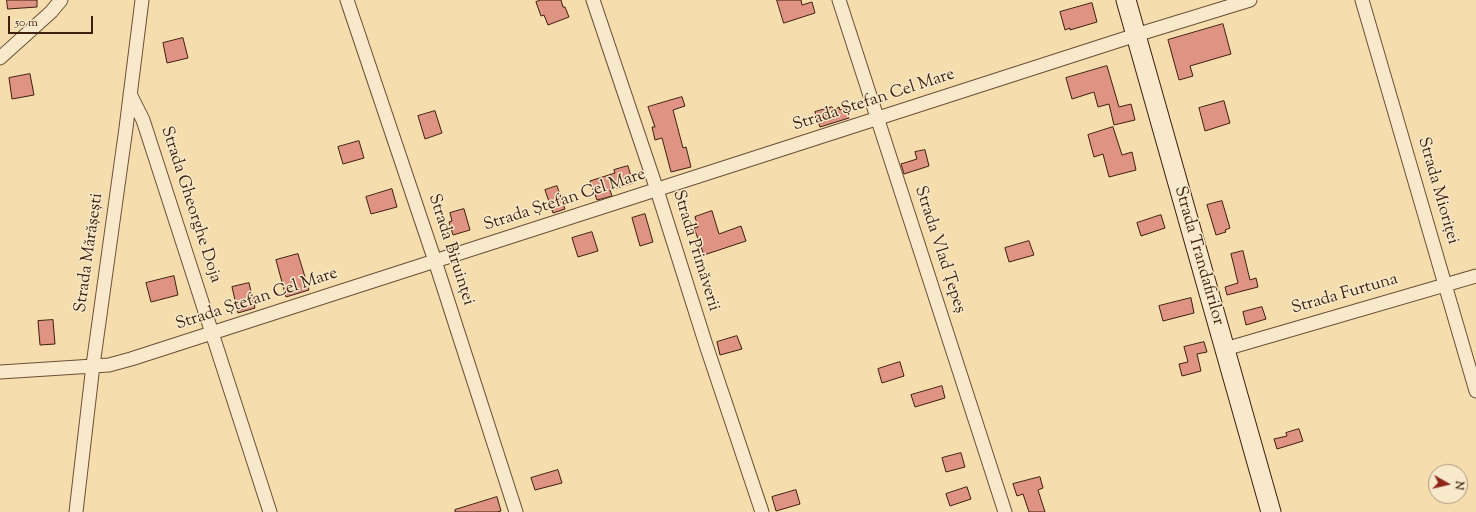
<!DOCTYPE html>
<meta charset="utf-8">
<style>
body{margin:0}
#map{position:relative;width:1476px;height:512px;overflow:hidden;background:#f5ddad;font-family:"Sorts Mill Goudy",serif}
canvas{display:block}
.north{position:absolute;left:1428px;top:464px;width:40px;height:40px;box-sizing:border-box;background:#f8e9ca;border:1px solid #ae987f;border-radius:50%;rotate:98deg;font-size:11px;font-weight:700;line-height:16px;text-align:center;color:#3e1e0f}
.north::after{content:'';display:block;margin:auto;width:14px;height:18px;background:#8f2418;clip-path:polygon(50% 0,100% 100%,50% 72%,0 100%)}
.scale{position:absolute;left:8px;top:16px;width:85px;height:18px;box-sizing:border-box;border:2px solid #3e1e0f;border-top:0;padding-left:5px;font-size:12px;line-height:14px;white-space:nowrap;color:#3e1e0f;-webkit-text-stroke:3px #f8e9ca;paint-order:stroke}
</style>
<div id="map">
<canvas width="1476" height="512"></canvas>
<div class="north">N</div>
<div class="scale">50 m</div>
</div>
<script>
const c = document.querySelector('canvas').getContext('2d');
c.lineJoin = 'round';
function paint(path, color) {
  c.fillStyle = color;
  c.fill(path, 'evenodd');
}
function trace(path, color, width, dash) {
  c.strokeStyle = color;
  c.lineWidth = width;
  c.lineCap = dash ? 'butt' : 'round';
  c.setLineDash(dash || []);
  c.stroke(path);
}
function drawText(font, color, halo, rows, align = 'center') {
  c.font = font + ' "Sorts Mill Goudy",serif';
  c.lineWidth = 3;
  c.setLineDash([]);
  c.textBaseline = 'middle';
  c.strokeStyle = halo;
  c.fillStyle = color;
  for (const [text, x, y, turn = 0] of rows) {
    c.save();
    c.translate(x, y);
    c.rotate((+turn || 0) * Math.PI / 180);
    c.textAlign = isNaN(turn) ? turn : align;
    if (halo) c.strokeText(text, 0, 0);
    c.fillText(text, 0, 0);
    c.restore();
  }
}
const building = new Path2D(`
 M 7,0 L 37,0 L 37,7 L 8,9 Z
 M 541,0 L 561,0 L 563,7 L 565,7 L 569,17 L 548,25 L 544,15 L 541,16 L 536,2 Z
 M 777,0 L 801,0 L 802,5 L 812,2 L 815,13 L 784,23 Z
 M 1092,3 L 1097,22 L 1070,30 L 1070,28 L 1065,30 L 1060,12 Z
 M 1223,24 L 1231,54 L 1190,66 L 1193,76 L 1179,80 L 1168,40 Z
 M 183,38 L 188,58 L 167,63 L 163,43 Z
 M 1107,66 L 1119,107 L 1131,104 L 1135,120 L 1114,125 L 1109,104 L 1098,107 L 1094,92 L 1072,99 L 1066,78 Z
 M 30,74 L 34,95 L 12,99 L 9,78 Z
 M 682,97 L 685,106 L 673,110 L 683,148 L 686,147 L 691,167 L 671,172 L 662,138 L 655,140 L 652,127 L 655,127 L 648,107 Z
 M 1224,101 L 1230,123 L 1205,131 L 1199,108 Z
 M 832,107 L 834,110 L 839,107 L 840,110 L 846,108 L 849,118 L 820,127 L 815,112 Z
 M 435,111 L 442,133 L 425,139 L 418,116 Z
 M 1113,127 L 1122,155 L 1132,152 L 1136,170 L 1109,177 L 1103,154 L 1094,157 L 1088,135 Z
 M 359,141 L 364,158 L 343,164 L 338,147 Z
 M 925,150 L 929,166 L 904,174 L 901,164 L 917,159 L 915,152 Z
 M 628,166 L 633,183 L 610,190 L 612,196 L 597,200 L 590,181 L 615,173 L 614,170 Z
 M 557,186 L 565,209 L 553,213 L 545,190 Z
 M 392,189 L 397,207 L 371,214 L 366,197 Z
 M 1222,201 L 1230,228 L 1225,230 L 1226,232 L 1216,235 L 1207,205 Z
 M 464,209 L 470,230 L 453,235 L 449,222 L 452,221 L 450,213 Z
 M 712,211 L 719,234 L 741,226 L 746,241 L 704,255 L 694,228 L 698,227 L 695,217 Z
 M 645,214 L 653,242 L 640,246 L 632,218 Z
 M 1161,215 L 1165,228 L 1141,236 L 1137,223 Z
 M 592,232 L 598,251 L 578,257 L 572,238 Z
 M 1029,241 L 1034,255 L 1009,262 L 1005,248 Z
 M 1243,251 L 1250,280 L 1256,278 L 1258,287 L 1227,295 L 1225,287 L 1238,283 L 1231,254 Z
 M 298,254 L 309,290 L 286,297 L 276,260 Z
 M 174,276 L 178,295 L 151,302 L 146,283 Z
 M 249,283 L 255,308 L 238,313 L 232,287 Z
 M 1191,298 L 1194,313 L 1163,321 L 1159,306 Z
 M 1262,307 L 1266,319 L 1246,325 L 1243,312 Z
 M 53,320 L 55,344 L 40,345 L 38,321 Z
 M 737,336 L 742,349 L 720,355 L 717,342 Z
 M 1204,342 L 1207,352 L 1197,354 L 1201,371 L 1182,376 L 1179,364 L 1188,362 L 1184,347 Z
 M 900,362 L 904,376 L 882,383 L 878,369 Z
 M 942,386 L 945,398 L 915,407 L 911,395 Z
 M 1299,429 L 1303,441 L 1277,449 L 1274,439 L 1287,436 L 1286,433 Z
 M 961,453 L 965,467 L 946,472 L 942,458 Z
 M 558,470 L 562,483 L 535,490 L 531,478 Z
 M 1040,477 L 1043,488 L 1038,490 L 1045,512 L 1029,512 L 1023,494 L 1017,496 L 1013,484 Z
 M 967,487 L 971,499 L 950,506 L 946,494 Z
 M 796,490 L 800,504 L 776,511 L 772,497 Z
 M 497,497 L 501,511 L 497,512 L 455,512 L 455,510 Z`);
const street = new Path2D(`
 M 347,0 L 435,261 L 516,512
 M 593,0 L 657,190 L 706,345 L 762,512
 M 839,0 L 1005,512
 M 1362,0 L 1476,391
 M 0,58 L 51,12 L 61,0
 M 130,94 L 143,120 L 270,512
 M 1225,349 L 1476,276
 M 0,372 L 109,365 L 131,359 L 1136,35 L 1250,0
 M 76,512 L 93,365 L 126,128 L 142,0`);
const secondary = new Path2D(`
 M 1126,0 L 1271,512`);
const streetNames = [
 ["Strada Ștefan Cel Mare",874,101,-18],
 ["Strada Mioriței",1437,191,74],
 ["Strada Ștefan Cel Mare",565,201,-18],
 ["Strada Gheorghe Doja",190,205,72],
 ["Strada Biruinței",450,250,72],
 ["Strada Vlad Țepeș",939,250,72],
 ["Strada Primăverii",695,251,73],
 ["Strada Mărășești",90,253,-82],
 ["Strada Trandafirilor",1198,256,74],
 ["Strada Furtuna",1345,295,-16],
 ["Strada Ștefan Cel Mare",257,300,-18]
];
paint(building, '#df9383');
trace(building, '#3e1e0f', 1);
trace(street, '#6c4e36', 15);
trace(secondary, '#3e1e0f', 21);
trace(street, '#f8e9ca', 13);
trace(secondary, '#f8e9ca', 19);
drawText('17px', '#3e1e0f', '#f8e9ca', streetNames);
</script>
